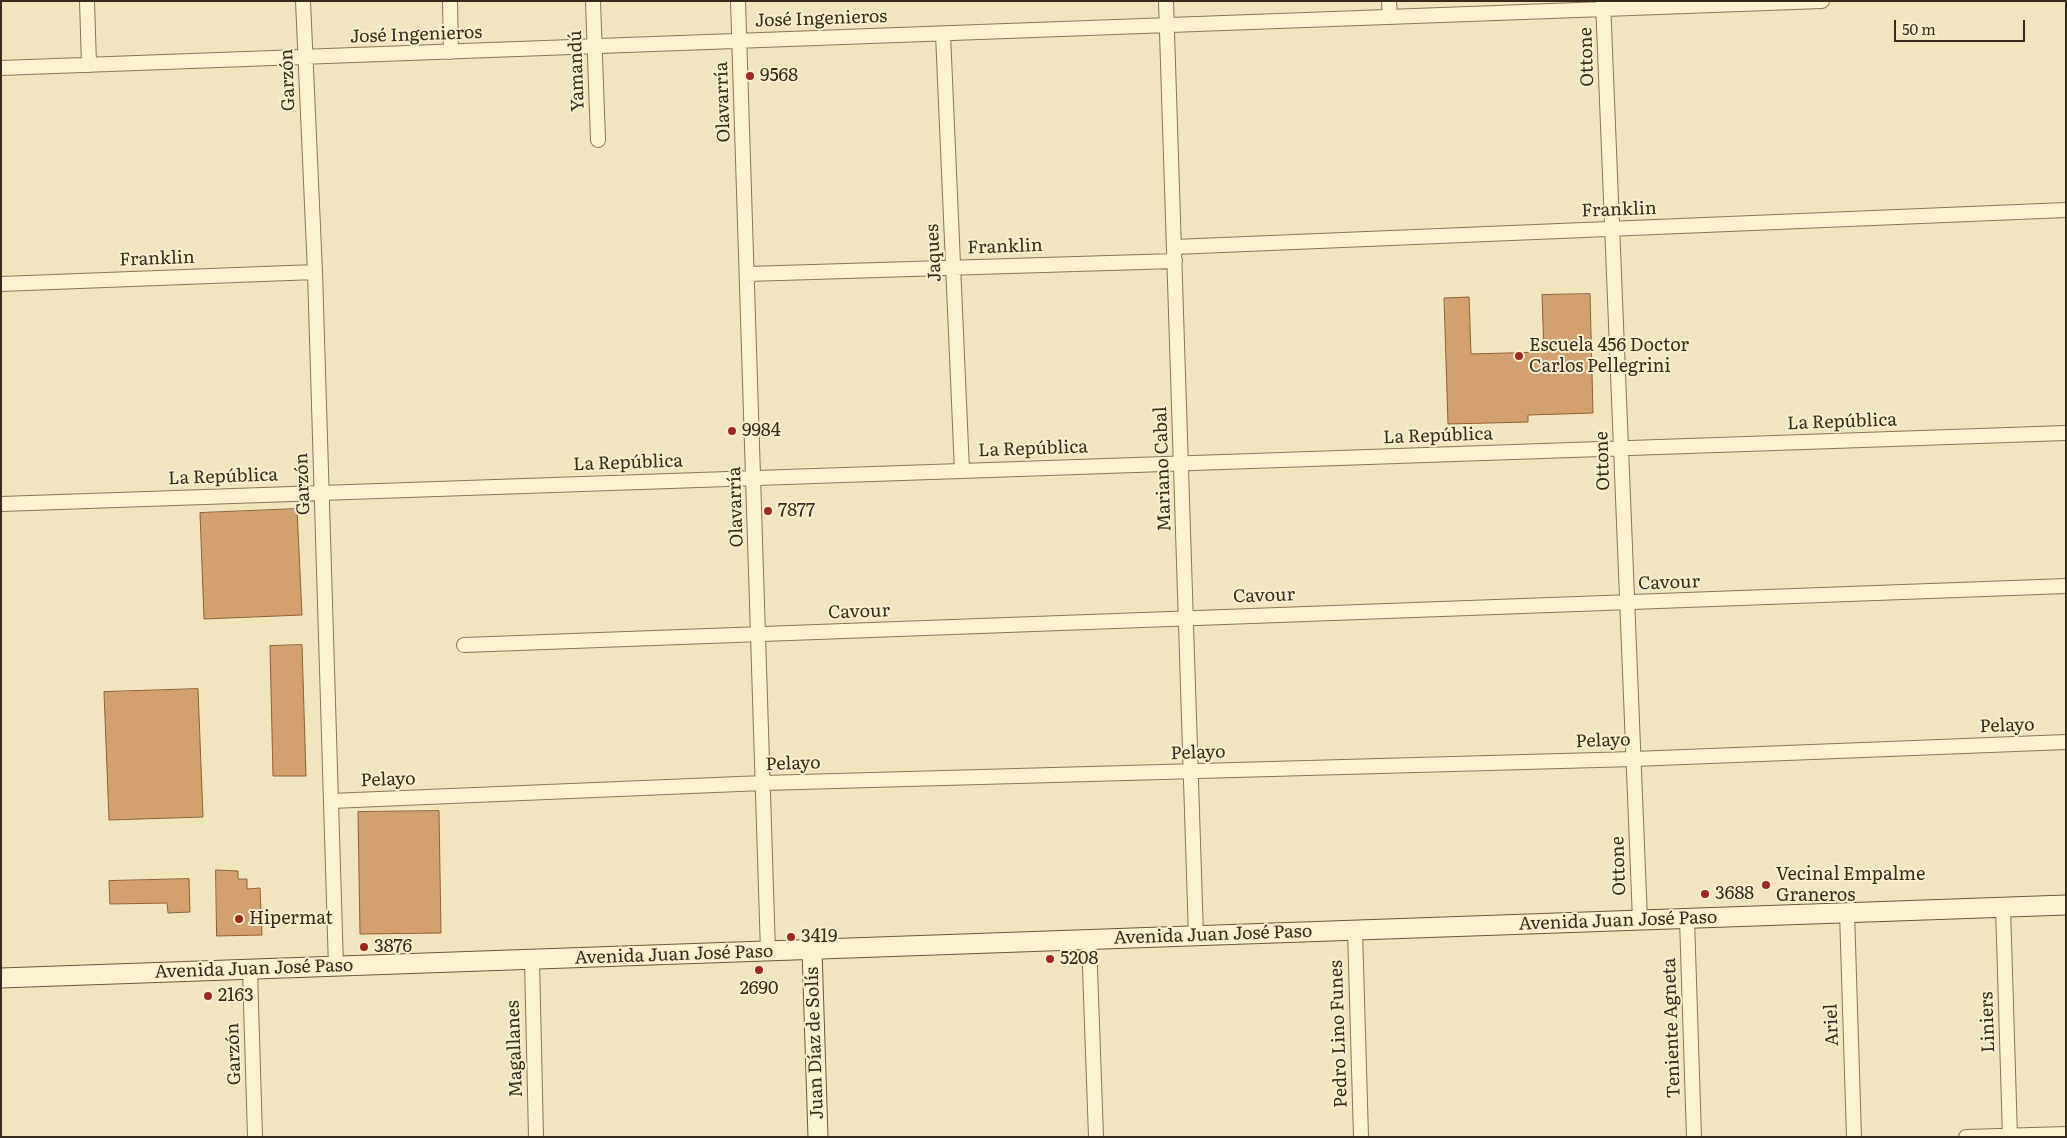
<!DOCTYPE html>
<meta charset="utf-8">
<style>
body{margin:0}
#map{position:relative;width:2067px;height:1138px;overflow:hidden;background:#f1e5bd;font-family:Literata,serif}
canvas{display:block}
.frame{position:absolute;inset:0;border:2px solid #382b1b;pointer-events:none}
.scale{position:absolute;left:1894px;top:20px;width:131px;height:22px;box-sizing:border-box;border:2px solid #382b1b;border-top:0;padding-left:6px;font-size:15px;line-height:18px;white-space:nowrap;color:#382b1b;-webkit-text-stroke:4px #f8efcd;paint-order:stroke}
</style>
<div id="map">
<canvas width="2067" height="1138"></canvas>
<div class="frame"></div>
<div class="scale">50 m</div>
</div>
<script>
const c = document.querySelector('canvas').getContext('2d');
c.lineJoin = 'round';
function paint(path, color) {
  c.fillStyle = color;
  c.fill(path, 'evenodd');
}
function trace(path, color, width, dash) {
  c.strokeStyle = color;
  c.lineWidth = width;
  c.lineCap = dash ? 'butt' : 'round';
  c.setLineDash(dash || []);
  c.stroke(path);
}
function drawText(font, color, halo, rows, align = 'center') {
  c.font = font + ' Literata,serif';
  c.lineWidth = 4;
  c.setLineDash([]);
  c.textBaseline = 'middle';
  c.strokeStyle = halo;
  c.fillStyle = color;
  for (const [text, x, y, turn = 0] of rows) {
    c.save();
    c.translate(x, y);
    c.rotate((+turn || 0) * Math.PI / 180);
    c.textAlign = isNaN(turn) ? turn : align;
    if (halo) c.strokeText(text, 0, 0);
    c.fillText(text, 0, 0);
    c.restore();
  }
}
const building = new Path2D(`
 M 1590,294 L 1593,413 L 1528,415 L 1528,422 L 1448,424 L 1444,298 L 1469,297 L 1471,354 L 1544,352 L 1542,295 Z
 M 297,509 L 302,615 L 204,619 L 200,513 Z
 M 302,645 L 306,776 L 273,776 L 270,646 Z
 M 198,689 L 203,817 L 109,820 L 104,692 Z
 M 439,811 L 441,933 L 360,934 L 358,812 Z
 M 216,870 L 238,871 L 238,879 L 247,879 L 247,889 L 260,888 L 262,935 L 217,936 Z
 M 189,879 L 190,912 L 168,913 L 167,903 L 110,904 L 109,881 Z`);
const street = new Path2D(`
 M 87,1 L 89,65
 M 303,1 L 315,272 L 336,967
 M 450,1 L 451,52
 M 593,1 L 598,140
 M 738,1 L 768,952
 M 1166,1 L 1196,936
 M 1389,1 L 1390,17
 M 1603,1 L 1640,920
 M 943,34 L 962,471
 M 1,68 L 1822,1
 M 1174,247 L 2066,210
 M 747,274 L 1175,261
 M 1,284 L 315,272
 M 1,504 L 2066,433
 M 464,645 L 2066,586
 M 331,801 L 763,783 L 1634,759 L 2066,742
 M 2003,907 L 2010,1137
 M 1847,912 L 1854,1137
 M 1687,919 L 1694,1137
 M 1355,930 L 1361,1137
 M 1089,940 L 1096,1137
 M 532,960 L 536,1137
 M 250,970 L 255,1137
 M 1966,1137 L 2066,1134`);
const secondary = new Path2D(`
 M 812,950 L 818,1137
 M 1,978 L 2066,905`);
const markers = [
 [750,76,5,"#9e2820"],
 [1519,356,5,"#9e2820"],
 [732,431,5,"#9e2820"],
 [768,511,5,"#9e2820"],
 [1766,885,5,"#9e2820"],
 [1705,894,5,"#9e2820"],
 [239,919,5,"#9e2820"],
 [791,937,5,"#9e2820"],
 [364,947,5,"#9e2820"],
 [1050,959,5,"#9e2820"],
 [759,970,5,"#9e2820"],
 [208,996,5,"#9e2820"]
];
const streetNames = [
 ["José Ingenieros",821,19,-2],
 ["José Ingenieros",416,35,-2],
 ["Ottone",1587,57,-92],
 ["Yamandú",577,71,-92],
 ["Garzón",288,80,-92],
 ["Olavarría",723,102,-92],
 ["Franklin",1619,210,-2],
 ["Franklin",1005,247,-2],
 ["Jaques",934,253,-93],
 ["Franklin",157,259,-2],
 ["La República",1842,422,-2],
 ["La República",1438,436,-2],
 ["La República",1033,449,-2],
 ["Ottone",1603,461,-92],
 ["La República",628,463,-2],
 ["Mariano Cabal",1163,469,-92],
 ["La República",223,477,-2],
 ["Garzón",303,484,-92],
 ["Olavarría",736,507,-92],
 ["Cavour",1669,583,-2],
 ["Cavour",1264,596,-2],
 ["Cavour",859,612,-2],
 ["Pelayo",2007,726,-2],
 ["Pelayo",1603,741,-2],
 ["Pelayo",1198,753,-2],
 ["Pelayo",793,764,-2],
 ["Pelayo",388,780,-2],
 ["Ottone",1619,866,-92],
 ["Avenida Juan José Paso",1618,921,-2],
 ["Avenida Juan José Paso",1213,935,-2],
 ["Avenida Juan José Paso",674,955,-2],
 ["Avenida Juan José Paso",254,969,-2],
 ["Liniers",1988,1022,-92],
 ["Ariel",1832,1025,-92],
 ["Teniente Agneta",1672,1028,-92],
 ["Pedro Lino Funes",1339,1034,-92],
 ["Juan Díaz de Solís",815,1043,-92],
 ["Magallanes",515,1049,-92],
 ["Garzón",234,1054,-92]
];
const poiNames = [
 ["9568",760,76],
 ["Escuela 456 Doctor",1529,346],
 ["Carlos Pellegrini",1529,367],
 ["9984",742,431],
 ["7877",778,511],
 ["Vecinal Empalme",1776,875],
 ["Graneros",1776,896],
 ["3688",1715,894],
 ["Hipermat",249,919],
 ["3419",801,937],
 ["3876",374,947],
 ["5208",1060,959],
 ["2690",759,989,"center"],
 ["2163",218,996]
];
paint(building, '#d3a06f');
trace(building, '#8c6038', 1);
trace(street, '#8a7555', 16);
trace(secondary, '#6c5638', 21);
trace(street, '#fcf2d0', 14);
trace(secondary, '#fcf2d0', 19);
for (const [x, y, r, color] of markers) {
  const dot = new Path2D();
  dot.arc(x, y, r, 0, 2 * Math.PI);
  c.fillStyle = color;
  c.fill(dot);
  trace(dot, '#f8efcd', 2);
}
drawText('18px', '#382b1b', '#f8efcd', streetNames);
drawText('18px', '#382b1b', '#f8efcd', poiNames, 'left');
</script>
